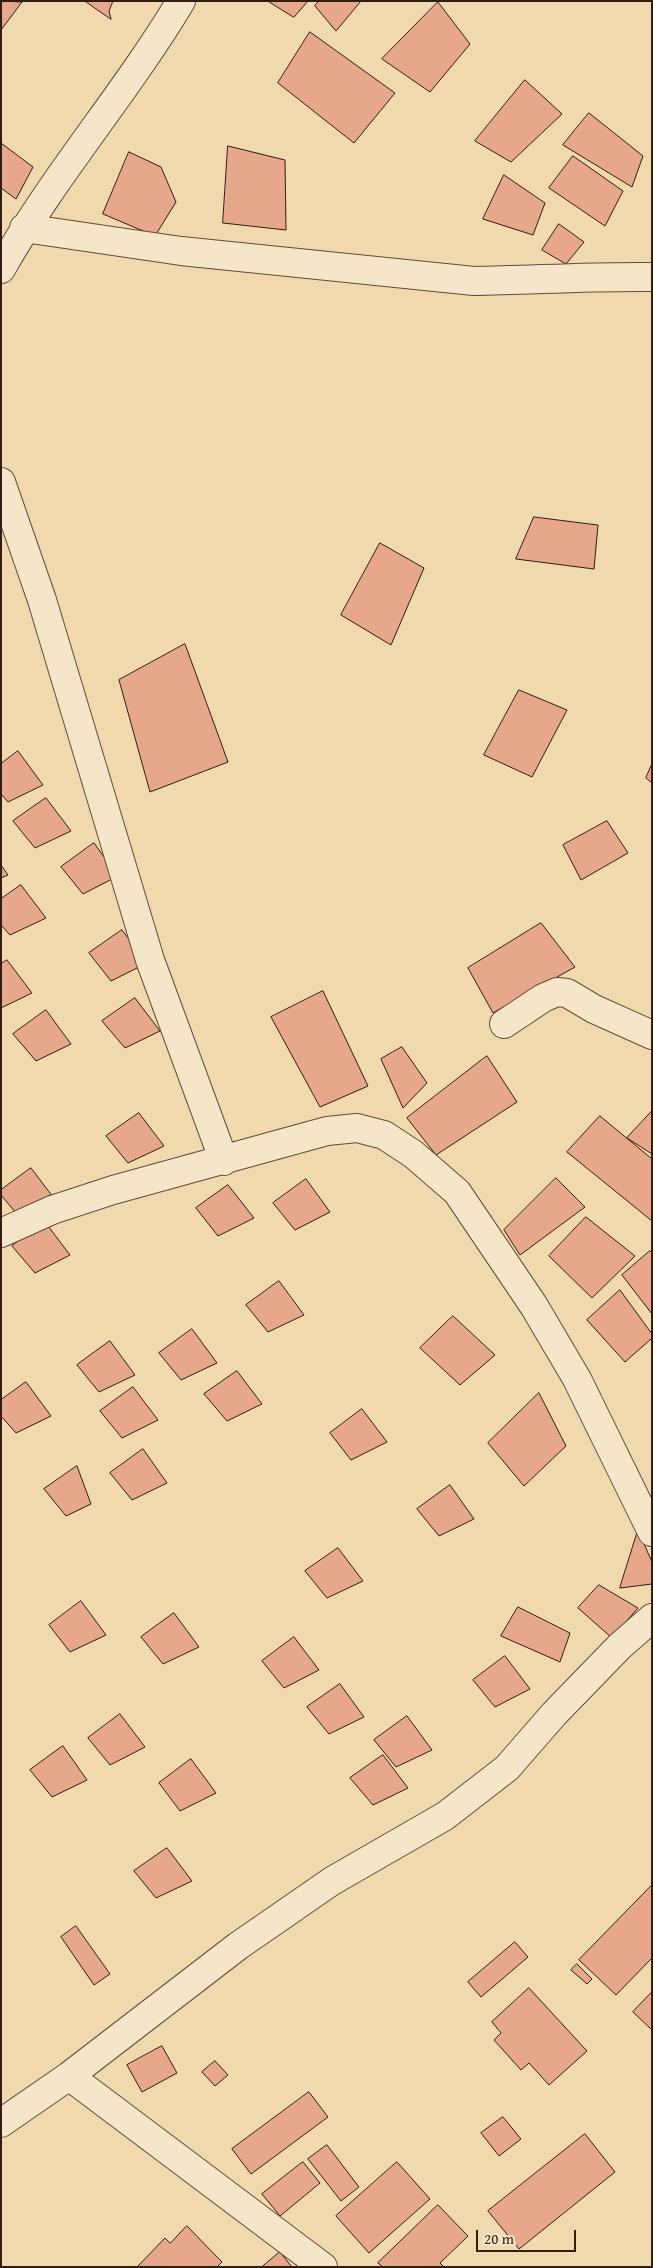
<!DOCTYPE html>
<style>
body{margin:0}
#map{position:relative;width:653px;height:2268px;overflow:hidden;background:#efd9ad;font-family:"Gentium Book Plus",serif}
canvas{display:block}
.frame{position:absolute;inset:0;border:2px solid #311d13;pointer-events:none}
.scale{position:absolute;left:476px;top:2230px;width:100px;height:22px;box-sizing:border-box;border:2px solid #311d13;border-top:0;padding-left:6px;font-size:15px;line-height:18px;white-space:nowrap;color:#311d13;-webkit-text-stroke:4px #f5e6ca;paint-order:stroke}
</style>
<div id="map">
<canvas width="653" height="2268"></canvas>
<div class="frame"></div>
<div class="scale">20 m</div>
</div>
<script>
const c = document.querySelector('canvas').getContext('2d');
c.lineJoin = 'round';
function paint(path, color) {
  c.fillStyle = color;
  c.fill(path, 'evenodd');
}
function trace(path, color, width, dash) {
  c.strokeStyle = color;
  c.lineWidth = width;
  c.lineCap = dash ? 'butt' : 'round';
  c.setLineDash(dash || []);
  c.stroke(path);
}
const building = new Path2D(`
 M 1,1 L 22,2 L 1,30 Z
 M 85,1 L 113,1 L 109,11 L 111,19 Z
 M 268,1 L 308,1 L 294,17 Z
 M 319,1 L 361,1 L 336,31 L 315,6 Z
 M 438,2 L 470,44 L 430,92 L 382,59 Z
 M 310,32 L 395,93 L 354,143 L 278,83 Z
 M 525,80 L 562,114 L 511,162 L 475,141 Z
 M 589,113 L 643,156 L 632,187 L 563,145 Z
 M 1,143 L 33,167 L 16,199 L 1,188 Z
 M 228,146 L 285,160 L 286,230 L 223,223 Z
 M 129,152 L 161,167 L 176,202 L 155,236 L 103,214 Z
 M 573,156 L 623,191 L 605,226 L 549,188 Z
 M 504,175 L 545,203 L 533,235 L 483,219 Z
 M 559,224 L 584,242 L 566,264 L 542,250 Z
 M 534,517 L 598,525 L 594,569 L 516,559 Z
 M 380,543 L 424,568 L 391,645 L 341,615 Z
 M 185,644 L 228,762 L 150,792 L 119,680 Z
 M 519,690 L 567,710 L 532,777 L 484,755 Z
 M 18,751 L 43,785 L 8,802 L 1,794 L 1,764 Z
 M 652,764 L 652,783 L 646,778 Z
 M 46,798 L 71,831 L 35,848 L 13,821 Z
 M 607,821 L 628,853 L 581,880 L 563,845 Z
 M 94,843 L 118,876 L 83,894 L 61,867 Z
 M 1,865 L 8,875 L 1,878 Z
 M 21,885 L 46,918 L 10,935 L 1,925 L 1,899 Z
 M 541,923 L 575,967 L 493,1013 L 468,968 Z
 M 122,930 L 147,963 L 111,981 L 89,953 Z
 M 7,960 L 32,993 L 1,1008 L 1,964 Z
 M 323,991 L 368,1086 L 320,1107 L 271,1017 Z
 M 135,998 L 160,1031 L 125,1048 L 102,1021 Z
 M 46,1010 L 71,1044 L 36,1061 L 13,1034 Z
 M 402,1047 L 427,1083 L 403,1108 L 381,1059 Z
 M 487,1056 L 517,1102 L 436,1155 L 407,1118 Z
 M 652,1111 L 652,1154 L 627,1138 Z
 M 139,1113 L 164,1146 L 128,1163 L 106,1136 Z
 M 600,1116 L 652,1159 L 652,1221 L 567,1152 Z
 M 31,1168 L 56,1201 L 21,1219 L 1,1195 L 1,1190 Z
 M 556,1178 L 585,1207 L 520,1255 L 504,1230 Z
 M 306,1179 L 330,1212 L 295,1230 L 273,1203 Z
 M 228,1185 L 254,1218 L 218,1236 L 196,1208 Z
 M 586,1217 L 635,1256 L 592,1298 L 549,1256 Z
 M 45,1222 L 70,1255 L 35,1273 L 12,1246 Z
 M 650,1251 L 652,1253 L 652,1314 L 622,1275 Z
 M 279,1281 L 304,1315 L 268,1332 L 246,1305 Z
 M 620,1290 L 652,1334 L 652,1338 L 625,1362 L 587,1320 Z
 M 453,1316 L 495,1355 L 460,1385 L 420,1348 Z
 M 192,1329 L 217,1363 L 181,1380 L 159,1353 Z
 M 110,1341 L 135,1375 L 99,1392 L 77,1365 Z
 M 237,1371 L 262,1404 L 227,1421 L 204,1394 Z
 M 26,1382 L 51,1416 L 16,1433 L 1,1416 L 1,1400 Z
 M 133,1387 L 158,1420 L 122,1438 L 100,1411 Z
 M 539,1393 L 566,1446 L 524,1486 L 488,1443 Z
 M 362,1409 L 387,1442 L 351,1460 L 330,1433 Z
 M 143,1449 L 167,1483 L 132,1500 L 110,1473 Z
 M 77,1466 L 91,1504 L 66,1516 L 44,1489 Z
 M 450,1485 L 474,1519 L 439,1536 L 417,1509 Z
 M 638,1530 L 652,1562 L 652,1584 L 620,1588 Z
 M 338,1548 L 363,1581 L 327,1598 L 305,1571 Z
 M 599,1585 L 638,1608 L 612,1638 L 578,1608 Z
 M 81,1601 L 106,1635 L 70,1652 L 49,1625 Z
 M 518,1607 L 570,1633 L 560,1662 L 501,1636 Z
 M 174,1613 L 199,1647 L 163,1664 L 141,1637 Z
 M 294,1637 L 319,1670 L 284,1688 L 262,1661 Z
 M 505,1656 L 530,1689 L 495,1707 L 473,1680 Z
 M 340,1684 L 364,1717 L 329,1734 L 307,1707 Z
 M 120,1714 L 145,1747 L 110,1765 L 88,1738 Z
 M 407,1716 L 432,1750 L 396,1767 L 374,1740 Z
 M 63,1746 L 87,1780 L 52,1797 L 30,1770 Z
 M 383,1755 L 408,1788 L 373,1805 L 350,1778 Z
 M 191,1759 L 216,1793 L 180,1811 L 159,1783 Z
 M 167,1848 L 192,1881 L 156,1898 L 134,1871 Z
 M 652,1885 L 652,1958 L 616,1995 L 579,1960 Z
 M 76,1926 L 110,1974 L 94,1985 L 61,1937 Z
 M 515,1942 L 528,1957 L 481,1997 L 468,1982 Z
 M 577,1964 L 592,1979 L 587,1984 L 571,1970 Z
 M 529,1988 L 587,2051 L 549,2085 L 529,2063 L 521,2070 L 494,2040 L 501,2033 L 492,2022 Z
 M 652,1992 L 652,2030 L 633,2012 Z
 M 162,2046 L 177,2073 L 142,2092 L 127,2065 Z
 M 215,2061 L 228,2075 L 215,2086 L 202,2072 Z
 M 309,2092 L 328,2117 L 251,2174 L 232,2149 Z
 M 503,2117 L 521,2139 L 499,2156 L 481,2133 Z
 M 585,2134 L 615,2172 L 519,2249 L 488,2211 Z
 M 327,2145 L 359,2187 L 341,2201 L 308,2159 Z
 M 303,2162 L 320,2183 L 280,2216 L 262,2194 Z
 M 397,2162 L 430,2199 L 369,2253 L 336,2216 Z
 M 438,2205 L 468,2236 L 440,2263 L 444,2267 L 383,2267 L 378,2263 Z
 M 187,2226 L 222,2262 L 217,2267 L 137,2267 L 165,2238 L 170,2243 Z
 M 280,2252 L 292,2267 L 262,2267 Z`);
const minor = new Path2D(`
 M 24,228 L 181,251 L 474,281 C 534,280 592,276 652,277
 M 1,269 C 54,175 126,93 181,1
 M 1,482 L 42,600 L 150,960 L 224,1161
 M 504,1024 L 543,998 L 557,992 L 567,993 L 594,1009 L 652,1035
 M 1,1233 L 52,1210 L 113,1190 L 327,1131 L 357,1128 L 384,1135 L 413,1154 L 457,1192 L 534,1306 L 577,1379 L 652,1532
 M 69,2076 L 323,2267
 M 1,2123 L 69,2076 L 238,1946 L 332,1881 L 445,1816 L 507,1768 L 554,1714 L 619,1647 L 652,1618`);
paint(building, '#e6a78b');
trace(building, '#311d13', 1);
trace(minor, '#604c3a', 30);
trace(minor, '#f5e6ca', 28);
</script>
